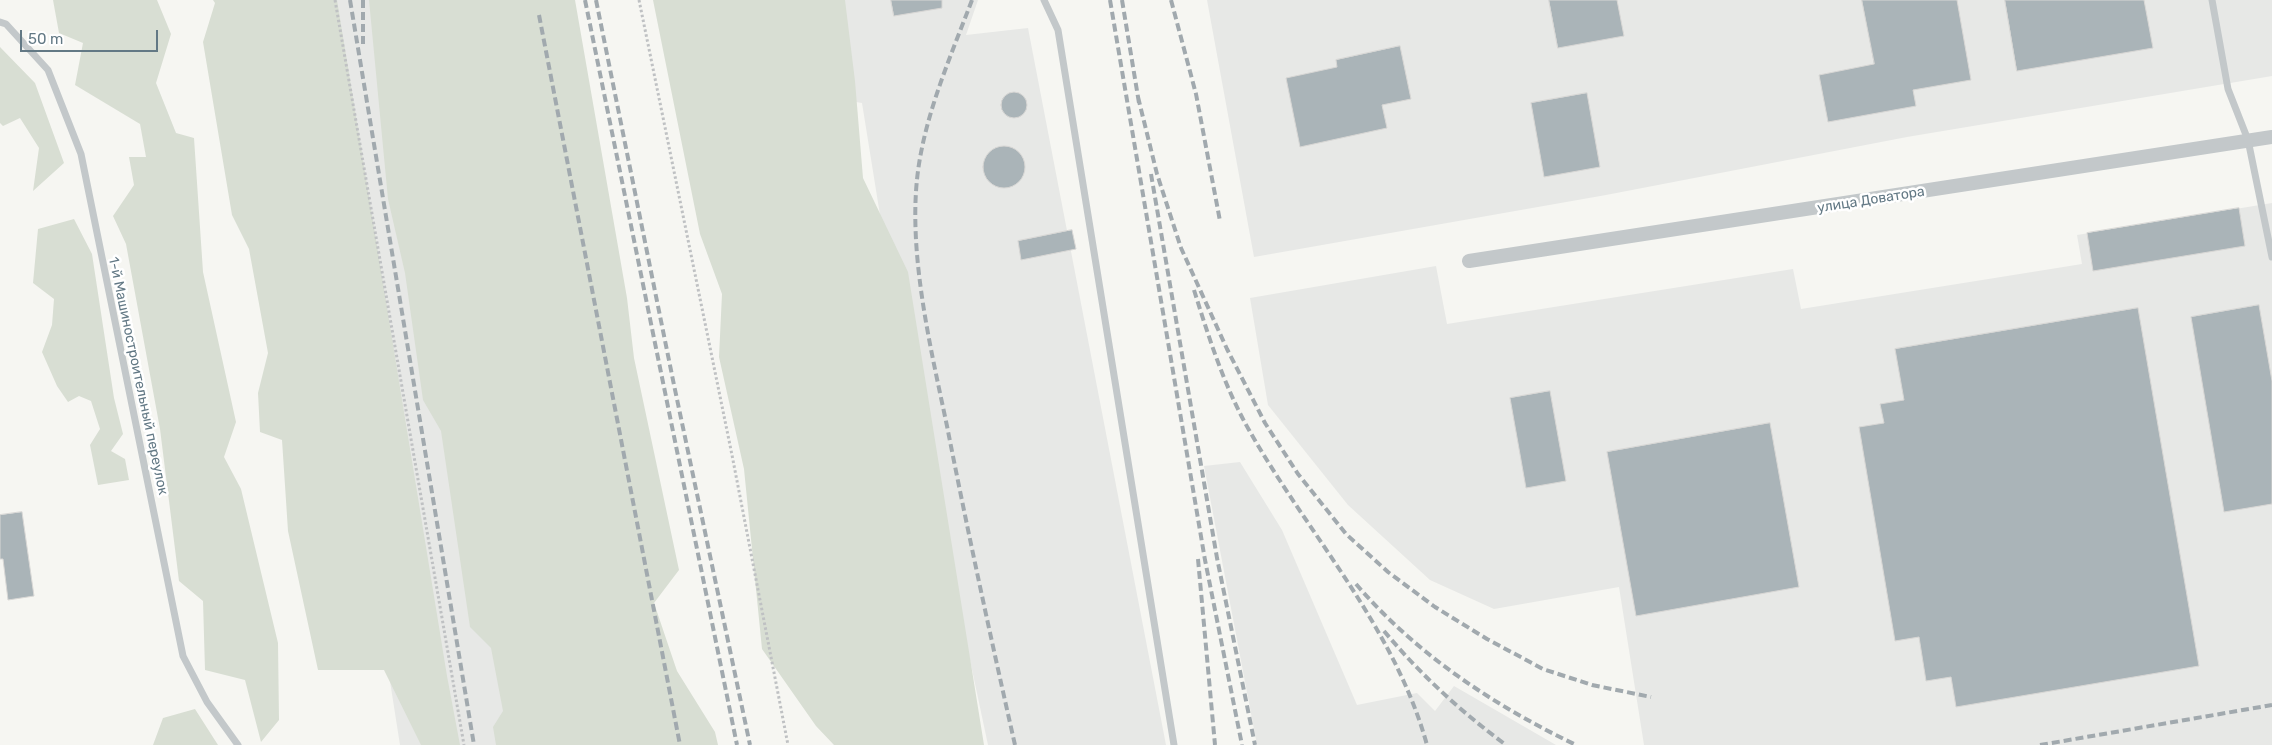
<!DOCTYPE html>
<meta charset="utf-8">
<style>
body{margin:0}
#map{position:relative;width:2272px;height:745px;overflow:hidden;background:#f6f6f2;font-family:Rubik,sans-serif}
canvas{display:block}
.scale{position:absolute;left:20px;top:30px;width:138px;height:22px;box-sizing:border-box;border:2px solid #637985;border-top:0;padding-left:6px;font-size:15px;line-height:18px;white-space:nowrap;color:#637985;-webkit-text-stroke:4px #fff;paint-order:stroke}
</style>
<div id="map">
<canvas width="2272" height="745"></canvas>
<div class="scale">50 m</div>
</div>
<script>
const c = document.querySelector('canvas').getContext('2d');
c.lineJoin = 'round';
function paint(path, color) {
  c.fillStyle = color;
  c.fill(path, 'evenodd');
}
function trace(path, color, width, dash) {
  c.strokeStyle = color;
  c.lineWidth = width;
  c.lineCap = dash ? 'butt' : 'round';
  c.setLineDash(dash || []);
  c.stroke(path);
}
function drawText(font, color, halo, rows, align = 'center') {
  c.font = font + ' Rubik,sans-serif';
  c.lineWidth = 5;
  c.setLineDash([]);
  c.textBaseline = 'middle';
  c.strokeStyle = halo;
  c.fillStyle = color;
  for (const [text, x, y, turn = 0] of rows) {
    c.save();
    c.translate(x, y);
    c.rotate((+turn || 0) * Math.PI / 180);
    c.textAlign = isNaN(turn) ? turn : align;
    if (halo) c.strokeText(text, 0, 0);
    c.fillText(text, 0, 0);
    c.restore();
  }
}
const built = new Path2D(`
 M 283,0 L 421,0 L 530,745 L 400,745 Z
 M 840,0 L 978,0 L 966,35 L 1028,28 L 1166,745 L 988,745 L 894,302 L 862,103 L 856,102 Z
 M 1207,0 L 2272,0 L 2272,76 L 1907,137 L 1606,195 L 1254,257 Z
 M 2272,203 L 2272,745 L 1644,745 L 1619,587 L 1494,609 L 1430,580 L 1348,505 L 1268,405 L 1250,298 L 1436,266 L 1447,324 L 1793,269 L 1801,309 L 2082,264 L 2077,235 Z
 M 1240,462 L 1282,530 L 1357,705 L 1417,693 L 1435,711 L 1454,686 L 1556,745 L 1257,745 L 1204,466 Z`);
const green = new Path2D(`
 M 53,0 L 157,0 L 171,34 L 156,83 L 176,133 L 194,138 L 203,272 L 236,422 L 224,457 L 241,489 L 278,643 L 279,720 L 261,742 L 245,680 L 205,670 L 203,601 L 179,581 L 160,429 L 126,244 L 113,216 L 134,185 L 129,157 L 146,157 L 140,124 L 75,85 L 83,43 L 59,33 Z
 M 213,0 L 337,0 L 447,676 L 460,745 L 421,745 L 384,670 L 318,670 L 288,531 L 282,440 L 260,432 L 258,393 L 268,353 L 249,249 L 232,215 L 203,42 L 215,3 Z
 M 369,0 L 575,0 L 627,298 L 634,358 L 679,570 L 654,603 L 677,671 L 715,732 L 718,745 L 496,745 L 493,727 L 503,711 L 491,648 L 470,627 L 441,431 L 423,400 L 405,273 L 388,199 Z
 M 653,0 L 845,0 L 855,81 L 863,178 L 908,272 L 984,745 L 834,745 L 816,726 L 762,649 L 744,469 L 719,357 L 722,294 L 700,234 Z
 M 0,47 L 35,83 L 64,163 L 33,191 L 39,148 L 20,118 L 3,126 L 0,123 Z
 M 74,219 L 92,254 L 114,398 L 123,434 L 111,451 L 125,459 L 129,480 L 98,485 L 90,445 L 100,429 L 91,401 L 79,396 L 68,402 L 57,386 L 42,352 L 52,325 L 54,299 L 33,283 L 38,229 Z
 M 195,709 L 218,745 L 153,745 L 163,718 Z`);
const building = new Path2D(`
 M 891,0 L 942,0 L 942,8 L 894,16 Z
 M 1549,0 L 1617,0 L 1624,36 L 1558,48 Z
 M 1862,0 L 1957,0 L 1971,80 L 1913,90 L 1916,106 L 1828,122 L 1819,75 L 1874,64 Z
 M 2005,0 L 2144,0 L 2153,48 L 2017,71 Z
 M 1400,46 L 1411,99 L 1382,105 L 1387,128 L 1300,147 L 1286,78 L 1337,67 L 1336,60 Z
 M1001 105a13 13 0 1 1 26 0a13 13 0 1 1-26 0Z
 M 1587,93 L 1600,167 L 1544,177 L 1531,103 Z
 M983 167a21 21 0 1 1 42 0a21 21 0 1 1-42 0Z
 M 2239,208 L 2245,246 L 2093,271 L 2087,233 Z
 M 1072,230 L 1076,249 L 1021,260 L 1018,241 Z
 M 2259,305 L 2272,381 L 2272,504 L 2224,512 L 2191,317 Z
 M 2138,308 L 2199,666 L 1956,707 L 1951,677 L 1926,681 L 1919,637 L 1895,641 L 1859,427 L 1884,423 L 1880,404 L 1904,400 L 1895,349 Z
 M 1550,391 L 1566,481 L 1526,488 L 1510,398 Z
 M 1770,423 L 1799,587 L 1636,616 L 1607,452 Z
 M 22,512 L 34,596 L 8,600 L 3,559 L 0,559 L 0,515 Z`);
const path = new Path2D(`
 M 335,0 L 464,745
 M 639,0 L 732,455 L 788,745`);
const service = new Path2D(`
 M 1044,0 L 1058,30 L 1174,745
 M 2212,0 L 2228,89 L 2248,140 L 2272,257
 M 0,22 L 6,24 L 48,70 L 81,154 L 183,656 L 207,702 L 238,745`);
const minor = new Path2D(`
 M 1469,261 L 2272,137`);
const rail = new Path2D(`
 M 350,0 L 474,745
 M 363,0 L 363,46
 M 585,0 L 737,745
 M 596,0 L 674,385 L 750,745
 M 972,0 C 952,53 928,107 919,164 C 906,246 930,345 947,426 C 968,533 991,639 1015,745
 M 1110,0 L 1205,560 L 1242,745
 M 1122,0 L 1139,103
 M 1171,0 L 1196,94 L 1220,221
 M 539,15 L 680,745
 M 1138,97 L 1157,174 L 1181,248 L 1227,349 L 1265,423 L 1298,474 L 1346,534 L 1388,572 L 1435,607 L 1487,639 L 1543,669 L 1592,685 L 1651,697
 M 1151,174 L 1217,558 L 1255,745
 M 1194,290 C 1209,338 1224,386 1249,430 C 1309,536 1394,626 1427,745
 M 1198,559 L 1215,745
 M 1356,584 C 1416,654 1493,705 1576,745
 M 1384,631 C 1420,674 1460,711 1506,745
 M 2040,745 L 2272,705`);
const streetNames = [
 ["улица Доватора",1871,200,-9],
 ["1-й Машиностроительный переулок",138,376,78]
];
paint(built, '#e7e8e6');
paint(green, '#d8ded3');
paint(building, '#aab4b8');
trace(building, '#d8d7d5', 1);
trace(path, '#bfc1c3', 3, [2.5, 2.5]);
trace(service, '#c3c8ca', 7);
trace(minor, '#c3c8ca', 14);
trace(rail, '#a1a9ae', 4, [8, 4]);
drawText('14px', '#637985', '#fff', streetNames);
</script>
